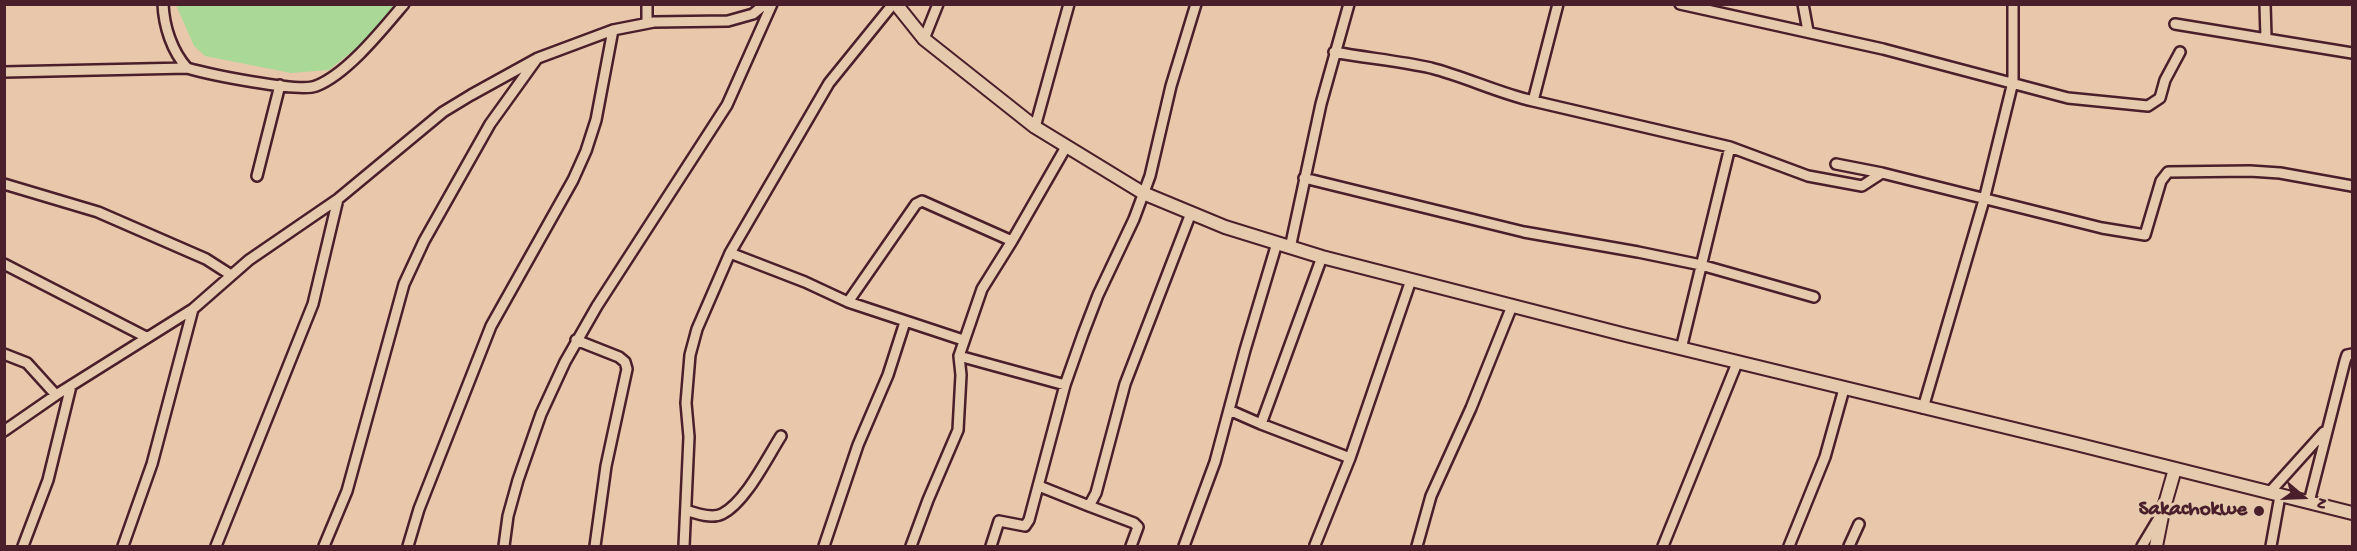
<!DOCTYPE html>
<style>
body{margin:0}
#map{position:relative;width:2357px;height:551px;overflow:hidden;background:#e8c7ab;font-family:"Gochi Hand",sans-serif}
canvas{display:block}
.frame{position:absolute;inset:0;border:6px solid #4a1f2b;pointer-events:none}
.north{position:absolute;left:2273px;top:467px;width:60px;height:60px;-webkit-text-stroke:4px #e6caad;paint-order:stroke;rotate:109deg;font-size:16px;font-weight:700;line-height:24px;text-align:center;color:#4a1f2b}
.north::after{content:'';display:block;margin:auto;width:21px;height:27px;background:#4a1f2b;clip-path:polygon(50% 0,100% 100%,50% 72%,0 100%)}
</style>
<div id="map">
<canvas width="2357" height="551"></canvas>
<div class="frame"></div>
<div class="north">N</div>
</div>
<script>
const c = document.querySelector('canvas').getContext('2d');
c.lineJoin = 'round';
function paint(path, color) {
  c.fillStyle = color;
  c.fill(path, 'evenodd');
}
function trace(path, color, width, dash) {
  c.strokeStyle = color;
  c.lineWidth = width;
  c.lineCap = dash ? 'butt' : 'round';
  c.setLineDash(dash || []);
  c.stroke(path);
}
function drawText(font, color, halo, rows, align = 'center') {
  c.font = font + ' "Gochi Hand",sans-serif';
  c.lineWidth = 6;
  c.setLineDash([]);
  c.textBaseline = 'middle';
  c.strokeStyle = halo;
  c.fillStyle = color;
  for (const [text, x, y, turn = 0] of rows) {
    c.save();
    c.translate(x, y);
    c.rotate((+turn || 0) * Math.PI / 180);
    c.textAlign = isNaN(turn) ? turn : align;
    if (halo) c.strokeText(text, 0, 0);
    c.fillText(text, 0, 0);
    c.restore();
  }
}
const green = new Path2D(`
 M 176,5 L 401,5 L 375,33 L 329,70 L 291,73 L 205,56 L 194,46 Z`);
const street = new Path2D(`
 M 163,4 C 164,27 172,51 187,68 C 208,74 299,93 316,86 C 347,74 382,30 404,4
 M 647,4 L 647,23
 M 1558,4 L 1533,101 L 1730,147 L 1808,176 L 1862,186 L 1882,173 L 2102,228 L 2145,235 L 2161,181 L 2168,172 L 2250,171 L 2280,173 L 2352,186
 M 1680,4 L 1883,49 L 2068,98 L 2148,106 L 2160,98 L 2165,80 L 2180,52
 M 1803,4 L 1808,31
 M 2265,4 L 2266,37
 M 2175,24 L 2352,53
 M 924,39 L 938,4
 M 1334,52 C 1366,58 1400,61 1431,68 C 1466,77 1498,93 1533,101
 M 4,72 L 187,68
 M 1035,127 L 1069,4
 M 1836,164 L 1882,173
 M 257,176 L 280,85
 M 1304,178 L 1524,232 L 1638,252 L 1701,265 L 1814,297
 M 4,184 L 98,212 L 206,259 L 231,275
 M 1290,248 L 1321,104 L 1349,4
 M 730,253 L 805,282 L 848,302 L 963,340
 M 1322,257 L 1261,424 L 1350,458 L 1411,280
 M 4,264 L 146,337
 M 848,302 L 916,204 L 922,201 L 1012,241
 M 576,340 L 619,357 L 625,362 L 627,369 L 606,466 L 595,546
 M 1681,349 L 1730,147
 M 4,354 L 27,363 L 56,395
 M 1065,385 L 959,356 L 982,289 L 1012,241 L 1066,147
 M 1923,408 L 1984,200 L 2013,82 L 2013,4
 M 1229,410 L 1261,424
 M 4,431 L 56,395 L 193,309 L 249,260 L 338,199 L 443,112 L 471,95 L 538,58 L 613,30 L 654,22 L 728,21 L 753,14 L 765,4
 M 1039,486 L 1089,506
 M 2269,493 L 2324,432
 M 2309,502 L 2345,361 L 2347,355 L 2352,354
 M 686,510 C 697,514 712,519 722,514 C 745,503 767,458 781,436
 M 1315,545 L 1350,458
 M 23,546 L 48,480 L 71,386
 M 123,546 L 152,464 L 193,309
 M 216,546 L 313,304 L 338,199
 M 324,546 L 347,491 L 404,284 L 424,241 L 490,124 L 536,60
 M 408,546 L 419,509 L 491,326 L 573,180 L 586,151 L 596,120 L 613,30
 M 504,546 L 508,516 L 518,480 L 541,414 L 565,362 L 597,306 L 727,105 L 772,4
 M 684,546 L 689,437 L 686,403 L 690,355 L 697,329 L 730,253 L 829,83 L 893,4
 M 824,546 L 858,445 L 888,375 L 905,322
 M 911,546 L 928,500 L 958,430 L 961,375 L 959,356
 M 991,546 L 999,521 L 1025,526 L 1029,520 L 1065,385 L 1083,334 L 1098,295 L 1134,219 L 1150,176 L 1171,86 L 1196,4
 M 1131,546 L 1138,527 L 1134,523 L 1089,506 L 1096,493 L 1125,384 L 1191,213
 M 1184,546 L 1215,462 L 1245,350 L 1277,243
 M 1417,546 L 1431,496 L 1471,408 L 1512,306
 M 1663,546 L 1737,363
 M 1789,546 L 1825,457 L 1844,389
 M 1849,546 L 1859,524
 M 2142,546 L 2160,516
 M 2271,546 L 2280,496`);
const secondary = new Path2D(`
 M 896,4 L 924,39 L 1035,127 L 1143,193 L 1225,227 L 1322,257 L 1626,335 L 2076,444 L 2352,513
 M 2156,546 L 2163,511 L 2175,469`);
const markers = [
 [2259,511,6,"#4a1f2b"]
];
const poiNames = [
 ["Sakachokwe",2247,511]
];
paint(green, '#aad897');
trace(street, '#4a1f2b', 14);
trace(secondary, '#4a1f2b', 16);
trace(street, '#e6caad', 9);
trace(secondary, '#e6caad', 12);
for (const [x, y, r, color] of markers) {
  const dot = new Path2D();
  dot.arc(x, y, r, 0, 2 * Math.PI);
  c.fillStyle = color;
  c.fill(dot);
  trace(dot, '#e6caad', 2);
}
drawText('bold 21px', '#4a1f2b', '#e6caad', poiNames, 'right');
</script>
